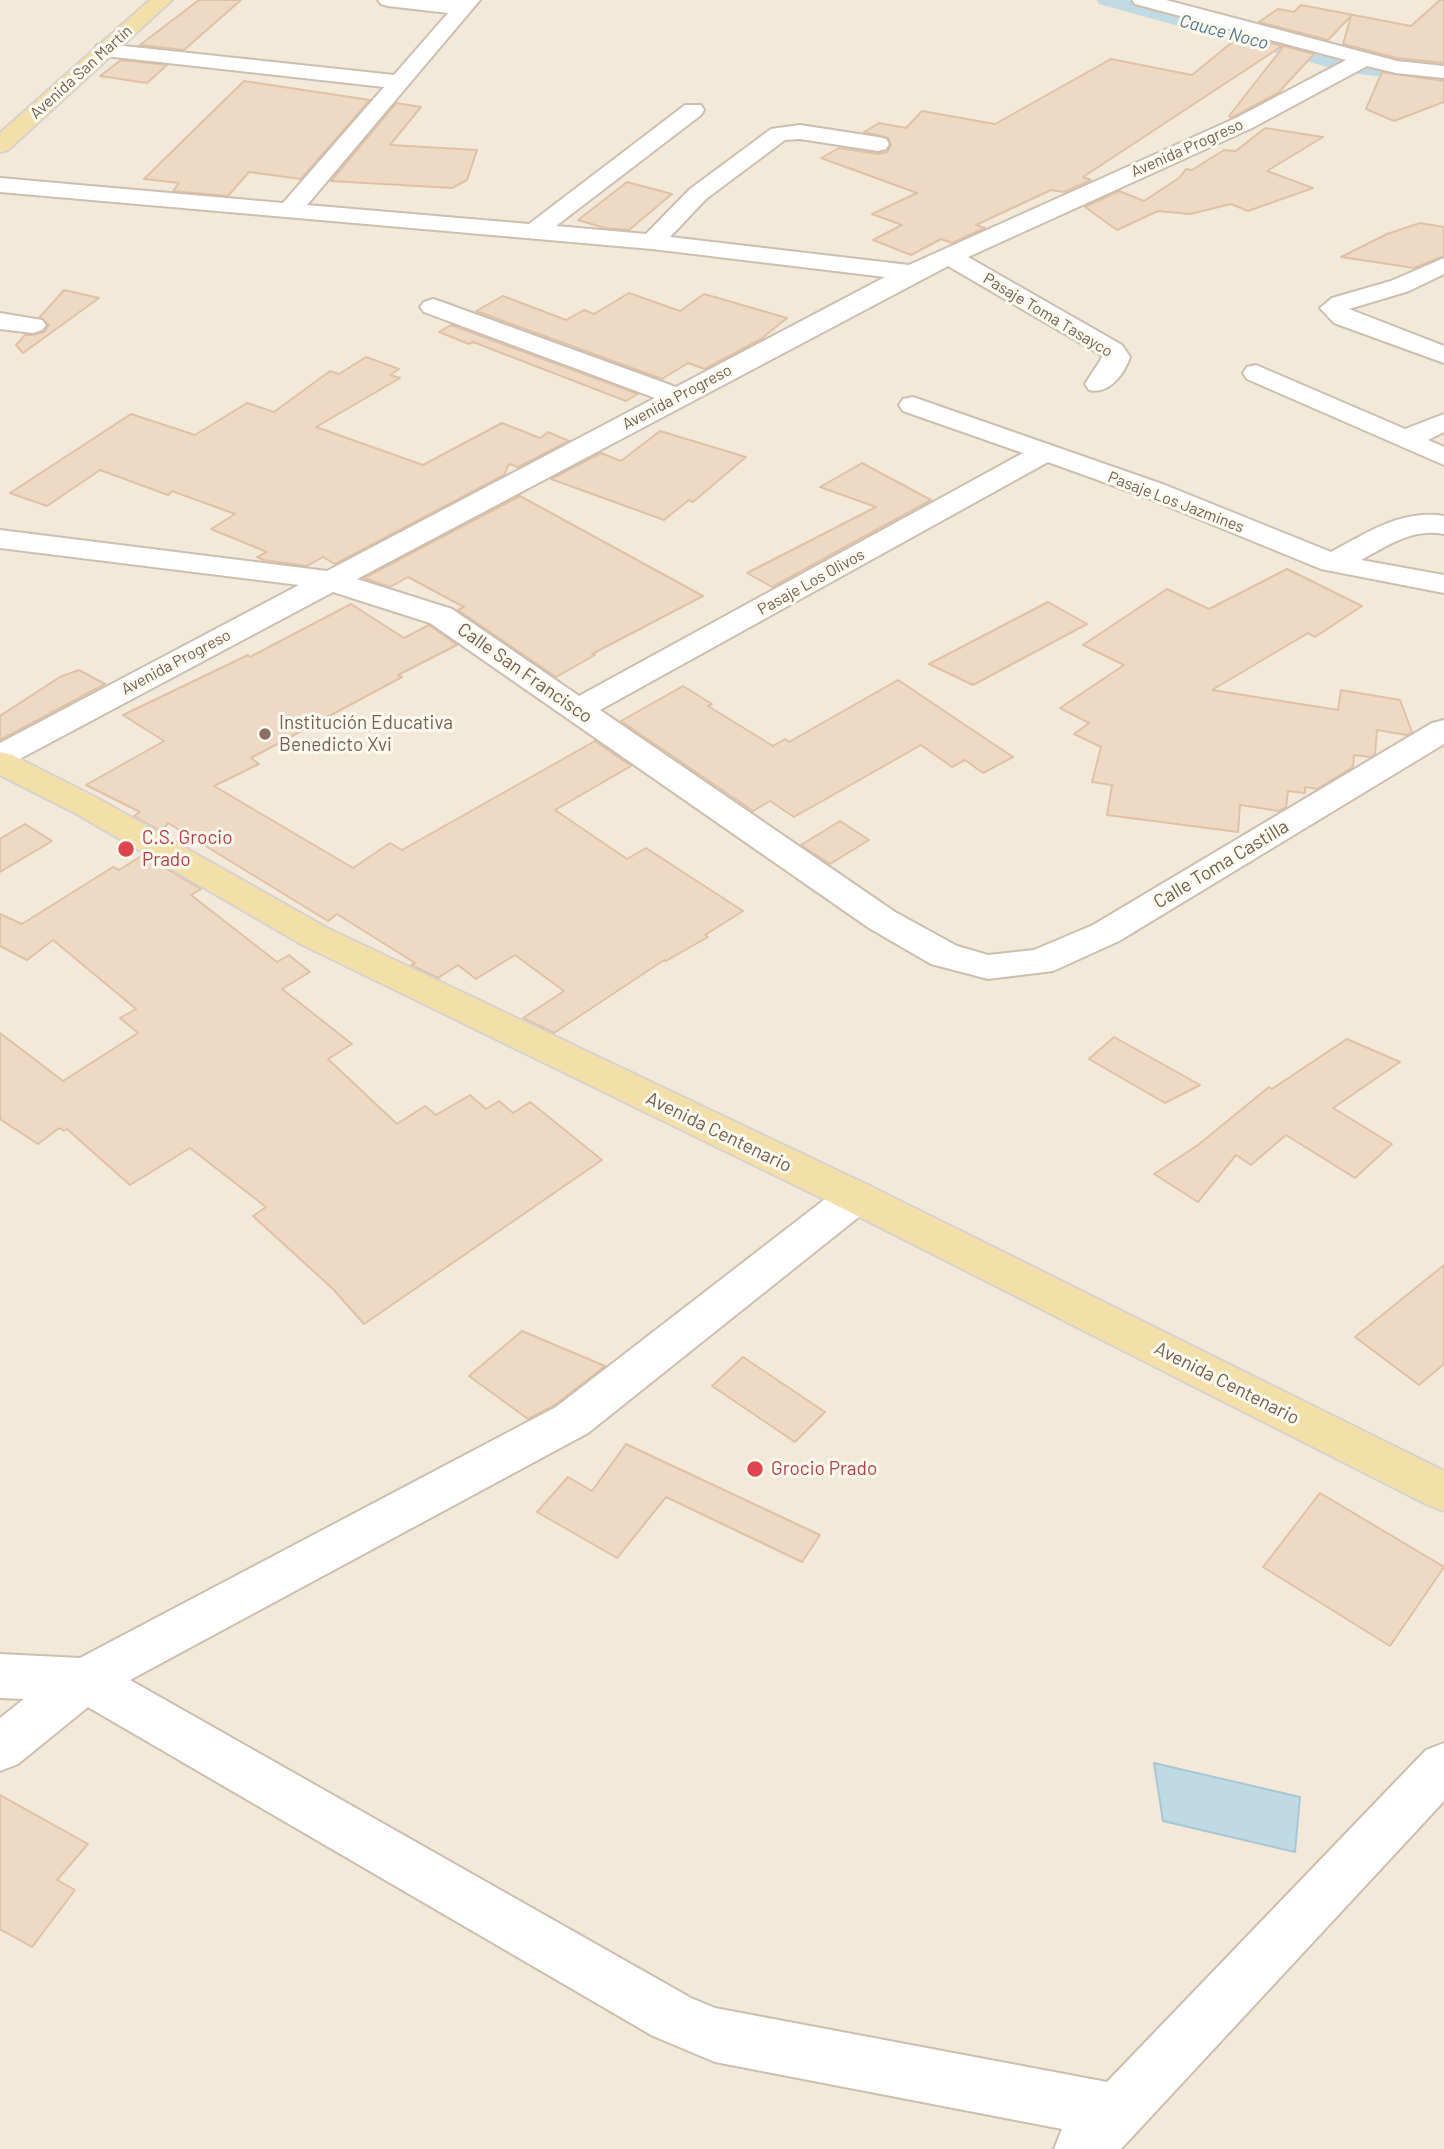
<!DOCTYPE html>
<meta charset="utf-8">
<style>
body{margin:0}
canvas{display:block;background:#fbf6ea}
</style>
<canvas width="1444" height="2149"></canvas>
<script>
const c = document.querySelector('canvas').getContext('2d');
c.lineJoin = 'round';
function paint(path, color) {
  c.fillStyle = color;
  c.fill(path, 'evenodd');
}
function trace(path, color, width, dash) {
  c.strokeStyle = color;
  c.lineWidth = width;
  c.lineCap = dash ? 'butt' : 'round';
  c.setLineDash(dash || []);
  c.stroke(path);
}
function drawText(font, color, halo, rows, align = 'center') {
  c.font = font + ' Barlow,sans-serif';
  c.lineWidth = 6;
  c.setLineDash([]);
  c.textBaseline = 'middle';
  c.strokeStyle = halo;
  c.fillStyle = color;
  for (const [text, x, y, turn = 0] of rows) {
    c.save();
    c.translate(x, y);
    c.rotate((+turn || 0) * Math.PI / 180);
    c.textAlign = isNaN(turn) ? turn : align;
    if (halo) c.strokeText(text, 0, 0);
    c.fillText(text, 0, 0);
    c.restore();
  }
}
const residential = new Path2D(`
 M 0,0 L 1444,0 L 1444,2149 L 0,2149 Z`);
const water = new Path2D(`
 M 1154,1763 L 1300,1797 L 1295,1852 L 1163,1821 Z`);
const canal = new Path2D(`
 M 1097,0 L 1127,0 L 1349,61 L 1352,65 L 1349,69 L 1335,69 L 1099,4 Z
 M 1365,64 L 1444,72 L 1444,84 L 1358,74 L 1355,70 Z`);
const building = new Path2D(`
 M 199,0 L 241,0 L 184,50 L 140,45 Z
 M 1440,0 L 1444,0 L 1444,63 L 1397,58 L 1343,44 L 1351,16 L 1328,40 L 1259,22 L 1278,9 L 1294,12 L 1301,5 L 1411,26 Z
 M 1241,35 L 1282,46 L 1083,177 L 1091,180 L 1064,192 L 1051,190 L 976,225 L 985,228 L 952,243 L 941,239 L 911,255 L 873,240 L 902,225 L 872,214 L 917,193 L 821,158 L 839,148 L 878,154 L 887,152 L 891,145 L 888,138 L 864,132 L 879,123 L 906,128 L 922,111 L 995,124 L 1111,59 L 1192,75 Z
 M 1284,46 L 1314,54 L 1278,93 L 1231,118 L 1229,116 Z
 M 121,60 L 167,65 L 147,83 L 100,76 Z
 M 1382,72 L 1444,81 L 1444,102 L 1394,121 L 1366,109 Z
 M 244,81 L 370,100 L 301,179 L 249,172 L 228,196 L 173,191 L 179,183 L 144,179 Z
 M 396,103 L 421,107 L 390,145 L 477,150 L 467,180 L 452,188 L 331,181 Z
 M 1265,128 L 1323,137 L 1267,171 L 1313,188 L 1248,211 L 1231,204 L 1190,214 L 1158,211 L 1117,230 L 1085,207 L 1119,191 L 1144,201 L 1179,178 L 1186,169 L 1192,170 L 1224,150 L 1236,151 Z
 M 627,182 L 672,194 L 629,230 L 605,228 L 578,220 Z
 M 1420,223 L 1444,227 L 1444,256 L 1414,268 L 1341,257 L 1387,234 Z
 M 64,290 L 99,298 L 23,353 L 16,345 L 25,335 L 34,335 L 44,332 L 49,325 L 40,317 Z
 M 629,293 L 680,311 L 704,294 L 787,318 L 761,339 L 705,369 L 688,363 L 662,379 L 476,311 L 503,296 L 566,320 L 584,310 L 594,314 Z
 M 451,325 L 638,394 L 626,401 L 473,342 L 469,344 L 439,332 Z
 M 366,357 L 399,369 L 390,375 L 400,378 L 316,427 L 423,465 L 502,423 L 540,438 L 548,432 L 569,441 L 518,467 L 509,464 L 504,475 L 335,564 L 323,557 L 307,566 L 264,560 L 257,557 L 267,552 L 211,529 L 235,514 L 172,491 L 168,495 L 100,470 L 47,506 L 10,493 L 131,414 L 195,435 L 247,403 L 274,412 L 330,371 L 339,374 Z
 M 660,431 L 746,457 L 693,502 L 689,500 L 664,520 L 551,479 L 601,453 L 621,461 Z
 M 862,463 L 931,500 L 772,587 L 747,573 L 876,507 L 820,487 Z
 M 520,496 L 703,596 L 592,654 L 595,655 L 556,677 L 458,610 L 464,607 L 408,577 L 390,587 L 364,578 Z
 M 1287,569 L 1362,606 L 1315,637 L 1308,633 L 1212,690 L 1338,710 L 1341,690 L 1400,700 L 1412,732 L 1407,735 L 1377,730 L 1375,754 L 1370,757 L 1354,755 L 1353,767 L 1317,789 L 1305,787 L 1305,793 L 1288,791 L 1286,807 L 1279,811 L 1240,805 L 1238,832 L 1107,815 L 1112,785 L 1092,782 L 1101,747 L 1074,734 L 1089,723 L 1060,708 L 1124,665 L 1083,645 L 1167,589 L 1209,609 Z
 M 1048,602 L 1087,624 L 973,685 L 929,664 Z
 M 351,604 L 404,638 L 429,625 L 457,645 L 398,675 L 402,677 L 251,758 L 259,764 L 214,786 L 353,868 L 390,843 L 402,850 L 595,741 L 631,766 L 555,810 L 627,859 L 646,848 L 743,911 L 705,935 L 708,937 L 666,961 L 664,960 L 554,1033 L 523,1018 L 564,991 L 515,955 L 476,979 L 458,965 L 438,978 L 411,965 L 415,963 L 337,914 L 328,921 L 168,823 L 162,832 L 134,816 L 140,812 L 86,785 L 164,741 L 123,715 L 248,655 L 250,657 Z
 M 79,670 L 105,684 L 0,740 L 0,716 L 60,677 Z
 M 898,680 L 1013,757 L 983,773 L 965,760 L 952,767 L 921,745 L 794,817 L 770,801 L 753,811 L 621,721 L 683,686 L 712,704 L 708,706 L 773,746 L 785,739 L 789,742 Z
 M 840,821 L 869,840 L 830,864 L 801,845 Z
 M 25,824 L 52,841 L 0,872 L 0,839 Z
 M 143,855 L 201,889 L 191,895 L 277,962 L 289,955 L 310,972 L 282,989 L 352,1044 L 328,1059 L 397,1124 L 425,1106 L 436,1115 L 470,1095 L 486,1109 L 499,1101 L 513,1113 L 530,1102 L 602,1160 L 364,1324 L 333,1289 L 253,1216 L 266,1207 L 190,1148 L 130,1185 L 67,1129 L 64,1131 L 59,1128 L 38,1144 L 0,1119 L 0,1033 L 63,1081 L 138,1033 L 120,1018 L 136,1009 L 53,940 L 27,960 L 0,946 L 0,914 L 22,924 L 113,867 L 119,870 Z
 M 1114,1037 L 1200,1085 L 1165,1103 L 1089,1059 Z
 M 1347,1039 L 1400,1062 L 1333,1108 L 1392,1144 L 1355,1178 L 1286,1135 L 1251,1165 L 1236,1155 L 1198,1202 L 1154,1174 L 1198,1145 L 1269,1087 L 1272,1089 Z
 M 1444,1265 L 1444,1364 L 1419,1385 L 1355,1337 Z
 M 522,1331 L 605,1366 L 555,1405 L 528,1419 L 469,1376 Z
 M 743,1357 L 825,1412 L 795,1442 L 712,1386 Z
 M 626,1444 L 820,1535 L 802,1562 L 666,1497 L 617,1558 L 537,1512 L 568,1477 L 592,1491 Z
 M 1320,1493 L 1444,1567 L 1390,1646 L 1263,1567 Z
 M 0,1795 L 88,1844 L 57,1880 L 75,1890 L 32,1947 L 0,1929 Z`);
const minor = new Path2D(`
 M 378,0 L 480,0 L 307,205 L 529,224 L 685,105 L 701,105 L 704,110 L 701,115 L 556,226 L 646,234 L 690,189 L 771,129 L 800,125 L 878,137 L 886,139 L 889,144 L 886,149 L 878,151 L 800,139 L 785,140 L 706,199 L 670,237 L 909,265 L 1236,118 L 1346,60 L 1135,4 L 1132,0 L 1166,0 L 1397,61 L 1444,66 L 1444,78 L 1396,73 L 1367,66 L 1252,128 L 968,257 L 1122,345 L 1130,357 C 1124,375 1108,395 1089,390 L 1085,384 L 1103,356 L 948,266 L 357,579 L 452,609 L 579,696 L 1023,453 L 903,411 L 899,405 L 903,399 L 913,397 L 1165,485 L 1331,552 C 1367,533 1401,509 1444,516 L 1444,534 C 1412,528 1389,545 1361,560 L 1444,575 L 1444,593 L 1321,569 L 1145,497 L 1048,462 L 600,710 L 895,912 L 957,946 L 988,955 L 1034,950 L 1093,925 L 1432,723 L 1444,720 L 1444,744 L 1119,941 L 1053,971 L 988,979 L 931,964 L 869,928 L 430,623 L 333,592 L 12,763 L 0,766 L 0,743 L 299,585 L 0,548 L 0,530 L 327,571 L 655,398 L 424,312 L 420,307 L 424,302 L 433,299 L 442,302 L 676,387 L 885,277 L 652,249 L 0,192 L 0,178 L 283,203 L 384,87 L 105,56 L 97,55 L 94,50 L 97,45 L 105,44 L 394,75 L 448,13 L 388,6 L 381,4 Z
 M 1444,258 L 1444,274 L 1409,291 L 1349,309 L 1444,346 L 1444,363 L 1334,323 L 1320,308 L 1332,298 L 1391,281 Z
 M 0,313 L 42,320 L 46,325 L 42,330 L 33,333 L 0,329 Z
 M 1256,365 L 1405,429 L 1444,414 L 1444,432 L 1428,440 L 1444,447 L 1444,465 L 1247,379 L 1243,373 L 1247,367 Z
 M 856,1182 L 870,1186 L 876,1197 L 870,1208 L 588,1433 L 130,1680 L 691,1998 L 715,2008 L 1107,2082 L 1426,1750 L 1444,1743 L 1444,1801 L 1121,2149 L 1054,2149 L 1062,2129 L 715,2062 L 653,2036 L 88,1707 L 18,1764 L 0,1771 L 0,1718 L 24,1699 L 0,1698 L 0,1654 L 80,1658 L 556,1407 L 842,1186 Z`);
const major = new Path2D(`
 M 150,0 L 172,0 L 8,150 L 0,152 L 0,133 Z
 M 0,752 L 12,755 L 99,799 L 327,928 L 870,1186 L 1444,1471 L 1444,1511 L 1428,1505 L 842,1208 L 301,944 L 75,813 L 0,775 Z`);
const markers = [
 [265,734,7,"#8d6e63"],
 [126,849,9,"#e0444e"],
 [755,1469,9,"#e0444e"]
];
const farStreetnames = [
 ["Avenida San Martín",81,72,-42],
 ["Avenida Progreso",1187,148,-24],
 ["Pasaje Toma Tasayco",1048,315,31],
 ["Avenida Progreso",677,397,-28],
 ["Pasaje Los Jazmines",1176,502,21],
 ["Pasaje Los Olivos",811,582,-29],
 ["Avenida Progreso",176,662,-28]
];
const farWaternames = [
 ["Cauce Noco",1224,32,15]
];
const streetNames = [
 ["Calle San Francisco",525,673,35],
 ["Calle Toma Castilla",1221,864,-31],
 ["Avenida Centenario",719,1132,26],
 ["Avenida Centenario",1227,1383,27]
];
const educationNames = [
 ["Institución Educativa",279,723],
 ["Benedicto Xvi",279,745]
];
const healthNames = [
 ["C.S. Grocio",142,838],
 ["Prado",142,860],
 ["Grocio Prado",771,1469]
];
paint(residential, '#f2e9d9');
paint(water, '#c0dae3');
trace(water, '#a7c7d4', 2);
paint(canal, '#c0dae3');
paint(building, '#eed9c4');
trace(building, '#dfc2a6', 2);
trace(minor, '#ccbfb0', 4);
trace(major, '#d8d2ce', 4);
paint(minor, '#fff');
paint(major, '#f3e0a9');
for (const [x, y, r, color] of markers) {
  const dot = new Path2D();
  dot.arc(x, y, r, 0, 2 * Math.PI);
  c.fillStyle = color;
  c.fill(dot);
  trace(dot, '#fdfaf0', 2.5);
}
drawText('16px', '#73604f', '#fdfaf0', farStreetnames);
drawText('italic 18px', '#4e798a', '#fdfaf0', farWaternames);
drawText('19px', '#73604f', '#fdfaf0', streetNames);
drawText('19px', '#785e54', '#fdfaf0', educationNames, 'left');
drawText('19px', '#be3a42', '#fdfaf0', healthNames, 'left');
</script>
